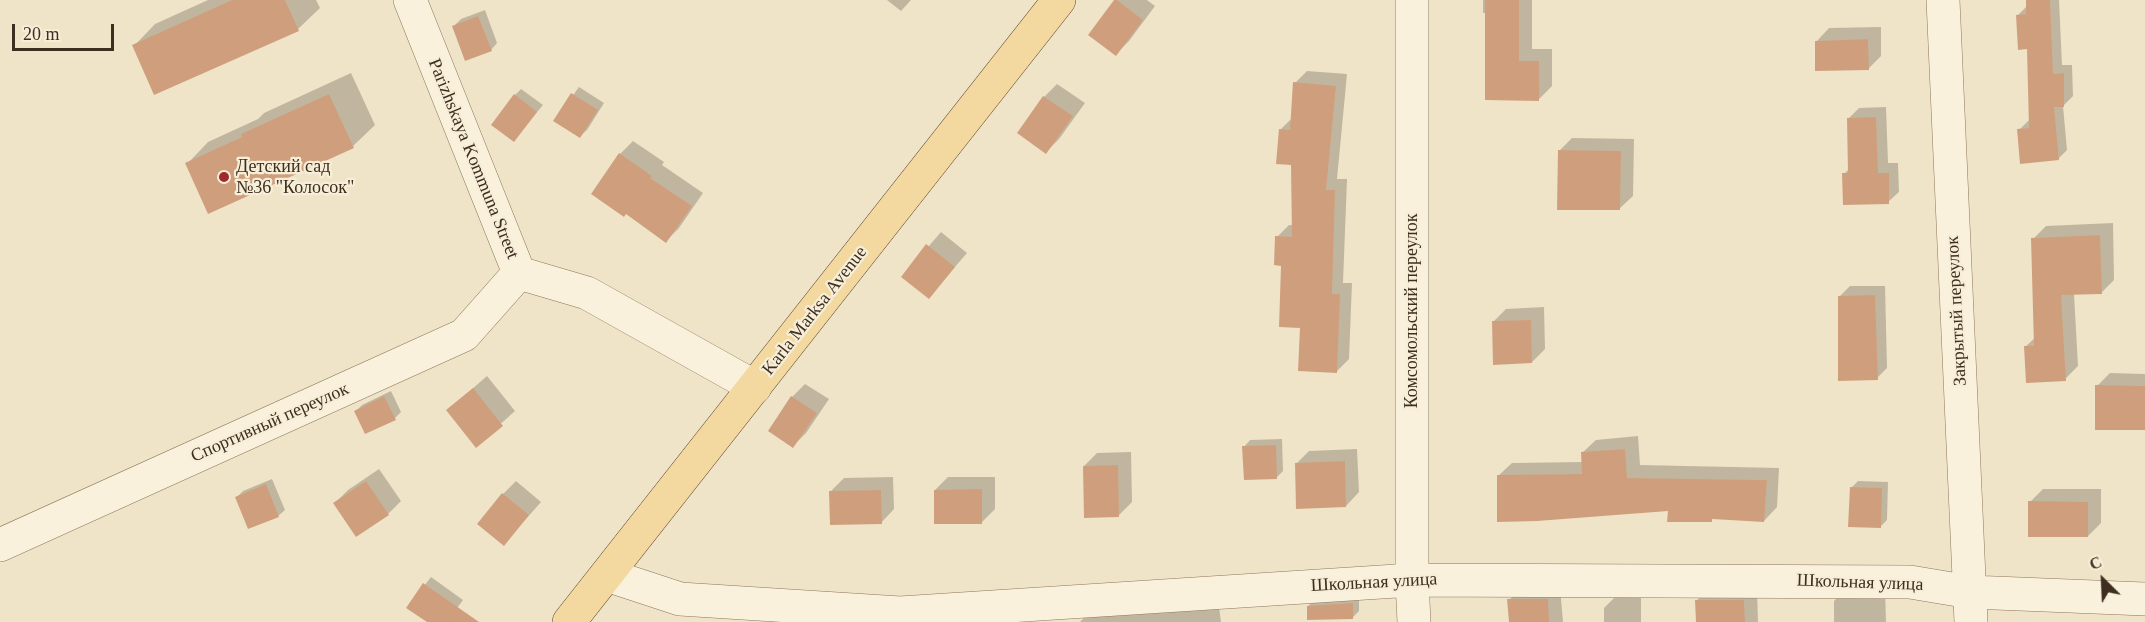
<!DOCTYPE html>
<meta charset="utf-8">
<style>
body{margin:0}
#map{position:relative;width:2145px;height:622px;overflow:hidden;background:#f0e4c8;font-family:"Times New Roman",serif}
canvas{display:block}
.north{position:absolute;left:2073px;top:550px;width:60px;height:60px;-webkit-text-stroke:4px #f7eed8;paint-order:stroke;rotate:336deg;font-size:16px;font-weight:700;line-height:24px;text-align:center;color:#3d2e20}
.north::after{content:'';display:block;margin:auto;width:21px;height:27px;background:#3d2e20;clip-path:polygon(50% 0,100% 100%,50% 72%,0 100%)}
.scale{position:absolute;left:12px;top:24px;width:102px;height:27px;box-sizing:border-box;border:3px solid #3d2e20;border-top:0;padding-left:8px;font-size:18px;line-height:21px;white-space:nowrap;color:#3d2e20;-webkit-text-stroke:4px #f7eed8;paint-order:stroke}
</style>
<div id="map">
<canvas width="2145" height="622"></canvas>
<div class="north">С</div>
<div class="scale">20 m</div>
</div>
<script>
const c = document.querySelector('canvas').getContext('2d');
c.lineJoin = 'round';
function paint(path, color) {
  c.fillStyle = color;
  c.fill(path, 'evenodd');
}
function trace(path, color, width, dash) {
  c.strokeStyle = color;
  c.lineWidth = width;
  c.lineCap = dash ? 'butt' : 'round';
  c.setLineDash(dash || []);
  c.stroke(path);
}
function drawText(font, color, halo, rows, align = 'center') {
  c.font = font + ' "Times New Roman",serif';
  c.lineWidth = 4.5;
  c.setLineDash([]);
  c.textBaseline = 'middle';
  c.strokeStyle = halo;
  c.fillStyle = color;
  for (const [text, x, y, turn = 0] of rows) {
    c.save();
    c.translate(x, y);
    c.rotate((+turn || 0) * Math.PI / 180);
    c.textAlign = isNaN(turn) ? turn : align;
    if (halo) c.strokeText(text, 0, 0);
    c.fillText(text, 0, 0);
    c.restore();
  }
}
const shadow = new Path2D(`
 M 208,0 L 316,0 L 320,8 L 298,29 L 134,46 L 155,24 Z
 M 887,0 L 911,0 L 901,11 Z
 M 1116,0 L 1147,0 L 1155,6 L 1129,41 L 1116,54 Z
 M 1483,0 L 1532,0 L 1532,49 L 1552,49 L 1552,86 L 1539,99 L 1487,13 L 1483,13 Z
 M 2027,0 L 2059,0 L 2062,65 L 2072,65 L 2073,96 L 2063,106 L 2067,150 L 2058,159 L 2019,130 L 2028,121 L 2030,120 L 2028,48 L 2018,15 L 2027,6 Z
 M 485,10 L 497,43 L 491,50 L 454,26 L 461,19 Z
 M 1881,27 L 1881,56 L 1868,69 L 1816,42 L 1829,28 Z
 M 1307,71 L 1347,74 L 1337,179 L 1347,179 L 1343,283 L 1352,283 L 1349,359 L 1337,371 L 1302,326 L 1277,237 L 1289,225 L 1293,225 L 1293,163 L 1280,130 L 1292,118 L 1295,83 Z
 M 351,73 L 375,125 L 353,146 L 187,164 L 208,142 L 258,119 L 264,113 Z
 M 1057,84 L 1085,103 L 1059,139 L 1046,152 L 1019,133 L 1044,97 Z
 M 579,87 L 604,103 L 587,130 L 580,136 L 555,120 Z
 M 521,89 L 543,105 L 514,140 L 515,95 Z
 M 1886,107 L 1888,163 L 1898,163 L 1899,192 L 1888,202 L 1844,174 L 1850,168 L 1849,118 L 1859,108 Z
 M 1572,138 L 1634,139 L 1633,196 L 1619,209 L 1559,151 Z
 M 633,141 L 664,162 L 662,165 L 703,193 L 679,228 L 666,241 L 620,154 Z
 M 2113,223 L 2114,280 L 2101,293 L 2074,294 L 2078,366 L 2065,379 L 2025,347 L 2036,337 L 2033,239 L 2046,226 Z
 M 941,232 L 967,253 L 929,297 L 903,276 Z
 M 1850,286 L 1885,286 L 1887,368 L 1877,378 L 1840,296 Z
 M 1544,307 L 1545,349 L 1532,362 L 1493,322 L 1506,309 Z
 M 2110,373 L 2145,374 L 2145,429 L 2097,386 Z
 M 487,376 L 515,411 L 476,446 L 448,410 Z
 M 805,384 L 829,399 L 806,433 L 793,446 L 770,430 L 792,397 Z
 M 391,391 L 401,412 L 395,418 L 356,411 L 362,405 Z
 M 1638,436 L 1640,465 L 1779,468 L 1777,507 L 1764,521 L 1714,518 L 1711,520 L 1669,510 L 1498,476 L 1512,463 L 1583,462 L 1582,453 L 1596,440 Z
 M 1282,439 L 1283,471 L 1276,478 L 1244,447 L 1250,440 Z
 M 1357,449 L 1359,492 L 1346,506 L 1296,464 L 1309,451 Z
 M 1131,452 L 1132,502 L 1119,515 L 1084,466 L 1097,453 Z
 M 379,469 L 401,501 L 388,514 L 357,535 L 335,503 L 348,490 Z
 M 893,477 L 894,509 L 881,523 L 831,491 L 844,478 Z
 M 948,477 L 995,477 L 995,509 L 982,522 L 935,490 Z
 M 272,479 L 285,510 L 278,516 L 237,497 L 243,491 Z
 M 516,481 L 541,502 L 504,544 L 503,494 Z
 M 1858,481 L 1888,482 L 1887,520 L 1880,527 L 1851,488 Z
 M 2043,489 L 2101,489 L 2101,523 L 2088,536 L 2030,502 Z
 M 431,577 L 463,600 L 447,622 L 430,622 L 408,607 Z
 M 1522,587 L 1560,587 L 1563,622 L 1510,622 L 1509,600 Z
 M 1710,587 L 1757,588 L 1758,622 L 1697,622 L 1697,600 Z
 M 1847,588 L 1885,588 L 1886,622 L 1834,622 L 1834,601 Z
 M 1617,595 L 1641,595 L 1641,622 L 1604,622 L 1604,608 Z
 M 1359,597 L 1359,611 L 1353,617 L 1308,606 L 1315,600 Z
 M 1218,600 L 1221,622 L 1080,622 L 1093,608 Z`);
const building = new Path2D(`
 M 232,0 L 285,0 L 299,31 L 154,95 L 132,45 Z
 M 1114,0 L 1117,0 L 1143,20 L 1116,56 L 1088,35 Z
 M 1485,0 L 1519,0 L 1519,61 L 1539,61 L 1539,101 L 1485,100 Z
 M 2026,0 L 2050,0 L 2053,74 L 2064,73 L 2064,107 L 2054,107 L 2059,160 L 2020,164 L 2017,129 L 2029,128 L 2027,49 L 2018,50 L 2016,15 L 2026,14 Z
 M 478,16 L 492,51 L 465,61 L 452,26 Z
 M 1868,39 L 1869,70 L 1815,71 L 1815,41 Z
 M 1293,82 L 1336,86 L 1326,190 L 1335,190 L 1332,294 L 1340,294 L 1337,373 L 1298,371 L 1300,328 L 1279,327 L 1281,266 L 1274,265 L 1275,236 L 1292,237 L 1291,165 L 1276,164 L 1279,129 L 1290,130 Z
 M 571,93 L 598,110 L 580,138 L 553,121 Z
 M 329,94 L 354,148 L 208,214 L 185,163 L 242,137 L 241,134 Z
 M 514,94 L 537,112 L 514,142 L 491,125 Z
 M 1043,96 L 1073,116 L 1046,154 L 1017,133 Z
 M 1876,117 L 1878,173 L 1889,173 L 1889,204 L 1843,205 L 1842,173 L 1848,173 L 1847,118 Z
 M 1558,150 L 1621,151 L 1620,210 L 1557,210 Z
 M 619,153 L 652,176 L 650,178 L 692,206 L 666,243 L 626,214 L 624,217 L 591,194 Z
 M 2100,235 L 2102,294 L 2061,295 L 2066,381 L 2026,383 L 2024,346 L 2034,346 L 2031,238 Z
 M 926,244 L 955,267 L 929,299 L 901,277 Z
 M 1875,295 L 1878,380 L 1838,381 L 1838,296 Z
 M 1531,320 L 1532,363 L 1493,365 L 1492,321 Z
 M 2095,385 L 2145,386 L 2145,430 L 2095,430 Z
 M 473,388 L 503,426 L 476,448 L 446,410 Z
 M 384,396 L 396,420 L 365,434 L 354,411 Z
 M 791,396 L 817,413 L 793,448 L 768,431 Z
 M 1276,445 L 1277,479 L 1244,480 L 1242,446 Z
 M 1625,449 L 1627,478 L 1767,480 L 1764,522 L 1712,519 L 1712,522 L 1667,522 L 1668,511 L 1537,521 L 1497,522 L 1497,475 L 1582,474 L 1581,452 Z
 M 1345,461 L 1346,507 L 1296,509 L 1295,463 Z
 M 1118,465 L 1119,517 L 1084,518 L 1083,466 Z
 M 366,481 L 389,515 L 356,537 L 333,503 Z
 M 266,484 L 279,517 L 248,529 L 235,497 Z
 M 1850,487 L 1882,488 L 1881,528 L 1848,527 Z
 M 982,489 L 982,524 L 934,524 L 934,490 Z
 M 881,490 L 882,524 L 830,525 L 829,491 Z
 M 502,493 L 529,515 L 504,546 L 477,524 Z
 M 2028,501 L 2088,502 L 2088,537 L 2028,537 Z
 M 423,583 L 479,622 L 427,622 L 406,608 Z
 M 1507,599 L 1548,599 L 1549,622 L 1509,622 Z
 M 1695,600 L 1744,600 L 1745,622 L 1696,622 Z
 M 1353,603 L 1353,619 L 1307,620 L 1307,606 Z`);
const minor = new Path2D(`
 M 410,0 L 519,273
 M 1412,0 L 1412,580 L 1414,622
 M 1943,0 L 1971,622
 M 519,273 L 587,293 L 755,387
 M 0,545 L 464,335 L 519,273
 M 607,575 L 680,599 L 900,613 L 1412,580 L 1910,582 L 1970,592 L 2145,599`);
const major = new Path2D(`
 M 569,622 L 1059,0`);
const markers = [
 [224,177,6,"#9e2a2b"]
];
const streetNames = [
 ["Parizhskaya Kommuna Street",473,159,68],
 ["Karla Marksa Avenue",815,311,-52],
 ["Комсомольский переулок",1412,311,-90],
 ["Закрытый переулок",1957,311,-93],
 ["Спортивный переулок",270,423,-24],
 ["Школьная улица",1374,583,-3],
 ["Школьная улица",1860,583,2]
];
const poiNames = [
 ["Детский сад",236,167],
 ["№36 \"Колосок\"",236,188]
];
paint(shadow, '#0003');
paint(building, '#cf9f7d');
trace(minor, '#8d765c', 34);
trace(major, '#5b4430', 34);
trace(minor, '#faf1dc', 33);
trace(major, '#f3d9a0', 33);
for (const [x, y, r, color] of markers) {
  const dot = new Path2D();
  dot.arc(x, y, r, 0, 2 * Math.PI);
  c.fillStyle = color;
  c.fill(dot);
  trace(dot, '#f7eed8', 2);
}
drawText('18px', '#3d2e20', '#f7eed8', streetNames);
drawText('18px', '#3d2e20', '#f7eed8', poiNames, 'left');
</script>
